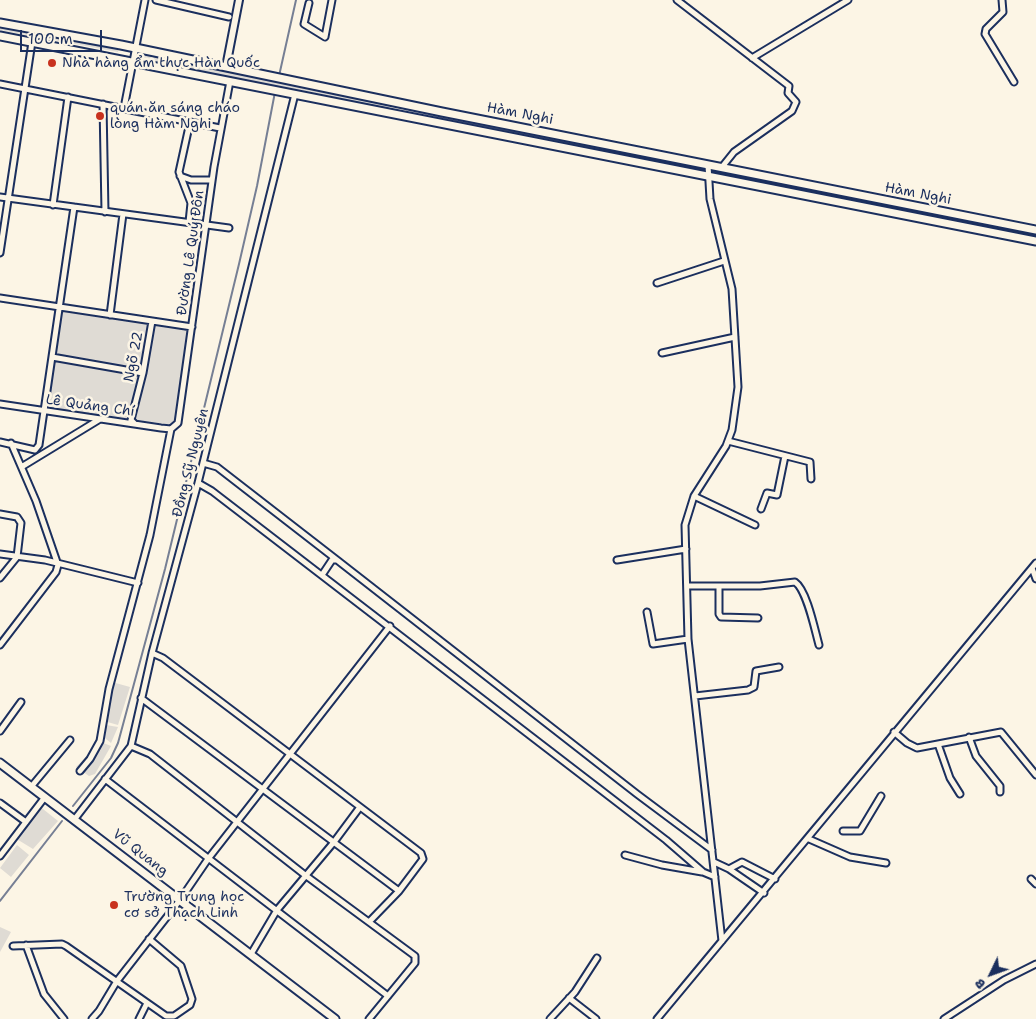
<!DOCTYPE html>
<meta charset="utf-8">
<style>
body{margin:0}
#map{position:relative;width:1036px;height:1019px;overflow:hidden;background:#fcf5e5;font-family:"Shantell Sans",sans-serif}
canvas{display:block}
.north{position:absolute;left:966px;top:949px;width:50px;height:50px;-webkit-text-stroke:4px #fcf5e5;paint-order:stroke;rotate:228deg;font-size:14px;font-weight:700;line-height:20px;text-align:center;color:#1b2f5e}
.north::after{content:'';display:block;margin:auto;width:18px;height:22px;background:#1b2f5e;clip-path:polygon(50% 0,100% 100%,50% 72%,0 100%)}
.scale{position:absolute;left:20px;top:30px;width:82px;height:22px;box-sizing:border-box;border:2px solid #1b2f5e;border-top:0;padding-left:6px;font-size:15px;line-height:18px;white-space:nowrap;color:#1b2f5e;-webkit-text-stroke:4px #fcf5e5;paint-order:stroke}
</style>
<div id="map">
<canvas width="1036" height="1019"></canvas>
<div class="north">B</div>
<div class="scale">100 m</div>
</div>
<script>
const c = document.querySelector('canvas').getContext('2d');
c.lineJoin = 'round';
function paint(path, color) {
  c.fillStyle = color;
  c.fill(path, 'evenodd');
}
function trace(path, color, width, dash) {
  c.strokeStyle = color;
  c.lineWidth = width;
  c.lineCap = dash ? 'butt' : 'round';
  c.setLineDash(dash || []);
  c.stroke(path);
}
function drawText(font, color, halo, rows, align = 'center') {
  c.font = font + ' "Shantell Sans",sans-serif';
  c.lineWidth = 5;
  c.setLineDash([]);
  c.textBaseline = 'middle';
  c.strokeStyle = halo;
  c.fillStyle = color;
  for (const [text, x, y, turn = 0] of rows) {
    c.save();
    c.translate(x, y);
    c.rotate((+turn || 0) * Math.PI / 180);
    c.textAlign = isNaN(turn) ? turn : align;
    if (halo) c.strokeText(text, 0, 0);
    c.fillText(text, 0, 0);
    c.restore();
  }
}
const green = new Path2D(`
 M 0,26 L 119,48 L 118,52 L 0,30 Z
 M 144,55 L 390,105 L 389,109 L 143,59 Z
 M 407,107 L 686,163 L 686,167 L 406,111 Z
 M 61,308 L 190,329 L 174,425 L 135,420 L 134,424 L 46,411 Z
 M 112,682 L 130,687 L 118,725 L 104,721 L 111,699 L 107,696 Z
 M 106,725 L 118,727 L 111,743 L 101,735 Z
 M 101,742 L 111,746 L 95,774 L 89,776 L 76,767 Z
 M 38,805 L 58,821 L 33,849 L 15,838 Z
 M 17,845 L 29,855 L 11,877 L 0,868 Z
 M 0,927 L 11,932 L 0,952 Z`);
const stream = new Path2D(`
 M 279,76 L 296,0
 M 73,806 L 111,758 L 118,743 L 165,569 L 239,264 L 257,186 L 275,92
 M 0,901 L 62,821`);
const minor = new Path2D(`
 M 156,0 L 229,17
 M 677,0 L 789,86 L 788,93 L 796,102 L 792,111 L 734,152 L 722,167
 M 1002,0 L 1003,12 L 986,29 L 985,34 L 1014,82
 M 309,3 L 304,24 L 325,37 L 332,0
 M 752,58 L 848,0
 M 0,84 L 220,128
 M 103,104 L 105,212
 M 124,108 L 145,0
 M 708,165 L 710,199 L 732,289 L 738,387 L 732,430 L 726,446 L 694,496 L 685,525 L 688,639 L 722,941
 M 180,176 L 191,180 L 212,180
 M 0,197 L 229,228
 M 53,205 L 68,97
 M 189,222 L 191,203 L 179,172 L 190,122
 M 0,253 L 32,42
 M 657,283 L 724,261
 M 0,298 L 192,327
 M 110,315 L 123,214
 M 662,353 L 735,337
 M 52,357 L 143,373
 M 0,404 L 161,428 L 171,429 L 178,423 L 214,167 L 230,81
 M 135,424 L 131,420 L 143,373 L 152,321
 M 728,441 L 810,462 L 811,479
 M 0,442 L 35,450 L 39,445 L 74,207
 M 11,443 L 36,501 L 58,565
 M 203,463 L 217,467 L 337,560
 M 23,466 L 100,419
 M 198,483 L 212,491 L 666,840 L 703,872 L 715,877
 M 694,496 L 755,525
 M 761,509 L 767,493 L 777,495 L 785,456
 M 0,514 L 17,517 L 21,523 L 17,557 L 0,578
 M 0,554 L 45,560 L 138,583
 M 617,560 L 686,549
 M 1032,568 L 1036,579
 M 322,575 L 332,560 L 337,560 L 637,794 L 712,850
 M 688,586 L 760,586 L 795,582 C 807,590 815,631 819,645
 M 719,586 L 719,614 L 721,617 L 758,618
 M 647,612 L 653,644 L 688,639
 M 0,645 L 56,572 L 58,565
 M 152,653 L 163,658 L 421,853 L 423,859 L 399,891 L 369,922
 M 695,696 L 748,690 L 754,687 L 756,671 L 779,667
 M 141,698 L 399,891
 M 0,731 L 21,702
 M 894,732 L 907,743 L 917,748 L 1001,732 L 1036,775
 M 969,737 L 976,756 L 1000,786 L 1000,792
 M 938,744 L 950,778 L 960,794
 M 131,746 L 150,754 L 305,875 L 415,956 L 415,963 L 369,1019
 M 80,771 L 90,759 L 100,741 L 109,689 L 150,535 L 171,429
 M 105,779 L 388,996
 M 31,787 L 70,740
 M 0,803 L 26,822
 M 74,820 L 131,746 L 152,653 L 198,483 L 295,94
 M 843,831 L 860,831 L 881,796
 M 809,839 L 850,857 L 886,863
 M 625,855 L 662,865 L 702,872
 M 0,856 L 45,797
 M 714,862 L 729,869 L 764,893
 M 729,869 L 742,862 L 775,879
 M 1031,879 L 1036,884
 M 26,945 L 44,994 L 64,1019
 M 13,946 L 62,944 L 66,946 L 166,1016 L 174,1016 L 190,1005 L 192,999 L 181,966 L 149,939
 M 251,954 L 277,910 L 334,842 L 360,807
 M 569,998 L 596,1019
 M 92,1019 L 99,1011 L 117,981 L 180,900 L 208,859 L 390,626
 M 139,1019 L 147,1003
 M 550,1019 L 575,992 L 597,958
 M 657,1019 L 1036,563
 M 944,1019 L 1004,980 L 1036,964`);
const tertiary = new Path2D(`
 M 226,67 L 239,0`);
const secondary = new Path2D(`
 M 0,23 L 121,45 L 442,112 L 1036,230
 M 0,36 L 1036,241
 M 0,763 L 335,1019`);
const markers = [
 [52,63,5,"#c8321e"],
 [100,116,5,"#c8321e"],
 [114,905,5,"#c8321e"]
];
const poiNames = [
 ["Nhà hàng ẩm thực Hàn Quốc",62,63],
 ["quán ăn sáng cháo",110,108],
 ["lòng Hàm Nghi",110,124],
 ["Trường Trung học",124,897],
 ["cơ sở Thạch Linh",124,913]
];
const streetNames = [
 ["Hàm Nghi",520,114,11],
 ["Hàm Nghi",918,194,11],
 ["Đường Lê Quý Đôn",191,253,-82],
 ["Ngõ 22",134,357,-79],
 ["Lê Quảng Chí",90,406,8],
 ["Đồng Sỹ Nguyên",191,463,-76],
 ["Vũ Quang",140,853,38]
];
paint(green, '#dfdbd4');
trace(stream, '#767f94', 2);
trace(minor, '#1b2f5e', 9);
trace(tertiary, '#1b2f5e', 10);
trace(secondary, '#1b2f5e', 11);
trace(minor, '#fcf5e5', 5);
trace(tertiary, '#fcf5e5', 6);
trace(secondary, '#fcf5e5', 7);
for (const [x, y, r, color] of markers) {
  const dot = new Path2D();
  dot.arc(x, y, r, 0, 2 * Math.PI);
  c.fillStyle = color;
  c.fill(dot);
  trace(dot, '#fcf5e5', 2);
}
drawText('14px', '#1b2f5e', '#fcf5e5', poiNames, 'left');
drawText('14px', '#1b2f5e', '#fcf5e5', streetNames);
</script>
